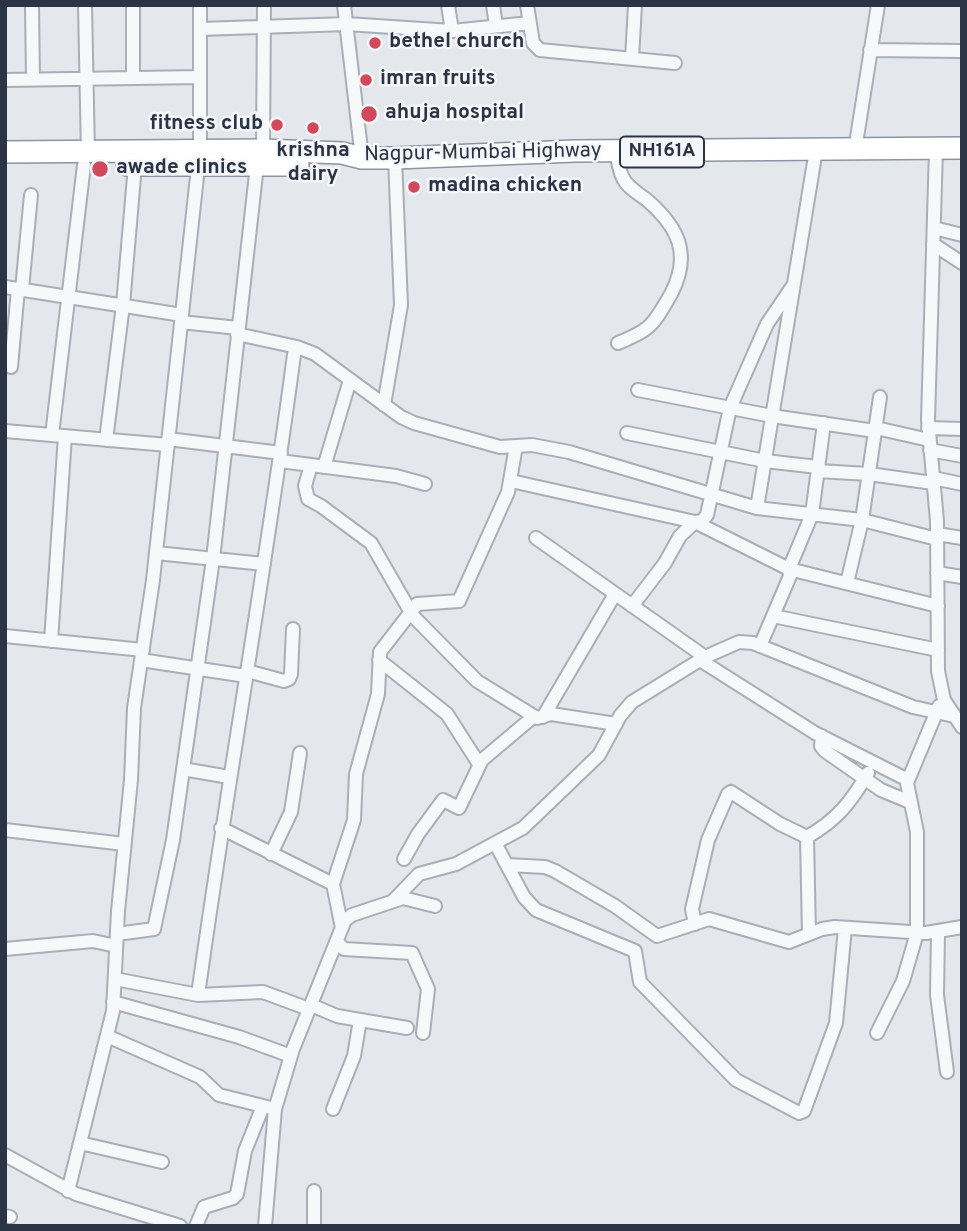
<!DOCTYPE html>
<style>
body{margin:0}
#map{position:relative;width:967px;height:1231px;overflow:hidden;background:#e4e7ec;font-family:Overpass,sans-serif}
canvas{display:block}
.frame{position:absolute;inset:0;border:7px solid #2b3445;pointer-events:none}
</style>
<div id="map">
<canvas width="967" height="1231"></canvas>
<div class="frame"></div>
</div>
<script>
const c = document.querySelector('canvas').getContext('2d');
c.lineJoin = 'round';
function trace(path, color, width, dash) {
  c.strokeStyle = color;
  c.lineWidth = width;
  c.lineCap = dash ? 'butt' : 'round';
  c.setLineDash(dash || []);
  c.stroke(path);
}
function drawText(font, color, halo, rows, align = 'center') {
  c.font = font + ' Overpass,sans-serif';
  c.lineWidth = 5;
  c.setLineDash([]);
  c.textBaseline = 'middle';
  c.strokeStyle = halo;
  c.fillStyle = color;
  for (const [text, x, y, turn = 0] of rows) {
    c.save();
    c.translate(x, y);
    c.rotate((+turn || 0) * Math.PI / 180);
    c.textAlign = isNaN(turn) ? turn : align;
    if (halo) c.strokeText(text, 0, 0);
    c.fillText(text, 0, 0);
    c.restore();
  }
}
const minor = new Path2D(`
 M 32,5 L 33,79
 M 85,5 L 88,155
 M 344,5 L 362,158
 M 448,5 L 452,31
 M 493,5 L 496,26
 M 527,5 L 533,43 L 540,50 L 675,63
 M 200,29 L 347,24 L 452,31 L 530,23
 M 870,50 L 961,51
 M 632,59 L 635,5
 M 133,78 L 133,5
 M 5,80 L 200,77
 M 936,149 L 928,420 L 937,521 L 938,671 L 944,700 L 962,727
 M 263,150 L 264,5
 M 855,150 L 878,5
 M 616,152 C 618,160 619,171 623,178 C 627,187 639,194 647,200 C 678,227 692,254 671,294 C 653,325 652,329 618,343
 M 934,228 L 962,235
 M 933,244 L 962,263
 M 5,287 L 182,315
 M 22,289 L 31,195
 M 181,322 L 238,328
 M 237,334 L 297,347 L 315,354 L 401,417 L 414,423 L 500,447 L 532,445 L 569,452 L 757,508 L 862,520 L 937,539
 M 11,367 L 18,289
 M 638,390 L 772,416 L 875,431
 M 384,405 L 401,305 L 395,158
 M 824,423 L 812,514 L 789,569 L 938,606
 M 876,428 L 929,440
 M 928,428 L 962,429
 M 5,431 L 168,445
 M 627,433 L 765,461 L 818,467
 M 52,435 L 84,165
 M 168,439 L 281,453
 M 106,440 L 123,305 L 135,165
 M 930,450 L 962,456
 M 280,461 L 396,476 L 425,484
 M 311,465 L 305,486 L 308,499 L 321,506 L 371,543 L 413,616 L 477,681 L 537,718 L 551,714 L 616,724
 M 324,467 L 350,380
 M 818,471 L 869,474 L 933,483
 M 933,478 L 962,484
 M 511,481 L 695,522 L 702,521 L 707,515 L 730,408 L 767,324 L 794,284
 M 757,508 L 816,150
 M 937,534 L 962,538
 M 536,538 L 705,657
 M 156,553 L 264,564
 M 937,573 L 962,577
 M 847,583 L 862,520 L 880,397
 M 632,606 L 665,563 L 680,536 L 695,522 L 789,569 L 790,576 L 760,646
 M 773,616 L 938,650
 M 5,636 L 143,650
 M 51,641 L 65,436
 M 141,660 L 246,676
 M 379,660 L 447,714 L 479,764
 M 700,660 L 815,733 L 908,780
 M 247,671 L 284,681 L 289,679 L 291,674 L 293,629
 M 543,717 L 615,594
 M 822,736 L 821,746 L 825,751 L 881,790 L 910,802
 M 183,769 L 229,777
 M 221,828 L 333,884
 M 5,830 L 124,844
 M 807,837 C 837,820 851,802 868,773
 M 495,843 L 524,897 L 536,910 L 635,951 L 640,982 L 736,1080 L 799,1113 L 804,1111 L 836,1023 L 845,928
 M 271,854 L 291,812 L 300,753
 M 404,859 L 418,834 L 443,800 L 459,808 L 482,760 L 533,717
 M 507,865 L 545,867 L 555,871 L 615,906 L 657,936 L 709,919 L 789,942 L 822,929 L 835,927 L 926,933 L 962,927
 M 394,900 L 419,874 L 456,864 L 523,828 L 599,755 L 620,716 L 632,702 L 705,657 L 739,642 L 753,643 L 913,707 L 954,716
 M 695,924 L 692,909 L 708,840 L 728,794 L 731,792 L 780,824 L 807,837 L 809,934
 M 342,928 L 333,884 L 354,820 L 356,774 L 378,694 L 380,652 L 417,604 L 459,601 L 508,492 L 516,446
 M 938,932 L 937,995 L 947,1072
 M 117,934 L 154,929 L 173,840 L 213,559 L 257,165
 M 337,942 L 344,949 L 412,953 L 428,989 L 423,1033
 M 5,949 L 93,941 L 116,946
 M 115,979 L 198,995 L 263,992 L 309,1009
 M 198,995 C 228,778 267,563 295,347
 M 113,1002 L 239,1037 L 291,1056
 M 311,1005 L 337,1016 L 407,1028
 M 877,1033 L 903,981 L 917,933 L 917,832 L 907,783 L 939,706
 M 107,1036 L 200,1077 L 219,1095 L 275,1109
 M 333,1109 L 354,1056 L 360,1020
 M 80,1143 L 162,1162
 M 5,1155 L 76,1194 L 180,1226
 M 68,1191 L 113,1011 L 118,911 L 131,780 L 134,708 L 153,580 L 200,149 L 200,5
 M 314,1191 L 314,1226
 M 5,1216 L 10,1217
 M 196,1226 L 204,1207 L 233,1198 L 237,1194 L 245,1151 L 263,1106
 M 265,1226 L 275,1109 L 293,1049 L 345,920 L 352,915 L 403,898 L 435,906`);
const trunk = new Path2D(`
 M 5,152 L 263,150 L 342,153 L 362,158 L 395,158 L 575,151 L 962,148
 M 127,165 L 298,165`);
const markers = [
 [375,43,7,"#d1495b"],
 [366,80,7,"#d1495b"],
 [369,114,9,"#d1495b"],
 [277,125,7,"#d1495b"],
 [313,128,7,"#d1495b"],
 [100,169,9,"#d1495b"],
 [414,187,7,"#d1495b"]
];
const shields = [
 [662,152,84]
];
const shieldNames = [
 ["NH161A",662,152]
];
const poiNames = [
 ["bethel church",389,43],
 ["imran fruits",380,80],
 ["ahuja hospital",385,114],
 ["fitness club",263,125,"right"],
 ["krishna",313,152,"center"],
 ["dairy",313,176,"center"],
 ["awade clinics",116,169],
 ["madina chicken",428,187]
];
const streetNames = [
 ["Nagpur-Mumbai Highway",483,154,-1]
];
trace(minor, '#a9aeb7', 16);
trace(trunk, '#8b94a3', 24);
trace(minor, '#f7f8fa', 12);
trace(trunk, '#fff', 21);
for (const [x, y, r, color] of markers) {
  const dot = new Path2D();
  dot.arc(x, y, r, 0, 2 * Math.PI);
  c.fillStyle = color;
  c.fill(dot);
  trace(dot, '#f4f6f9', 2.5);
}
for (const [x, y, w] of shields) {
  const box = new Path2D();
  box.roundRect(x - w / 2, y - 15.5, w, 31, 5);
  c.fillStyle = '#f4f6f9';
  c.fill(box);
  trace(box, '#2b3445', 2);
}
drawText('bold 19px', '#2b3445', null, shieldNames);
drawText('bold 21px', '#2b3445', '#f4f6f9', poiNames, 'left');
drawText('21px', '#2b3445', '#f4f6f9', streetNames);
</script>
